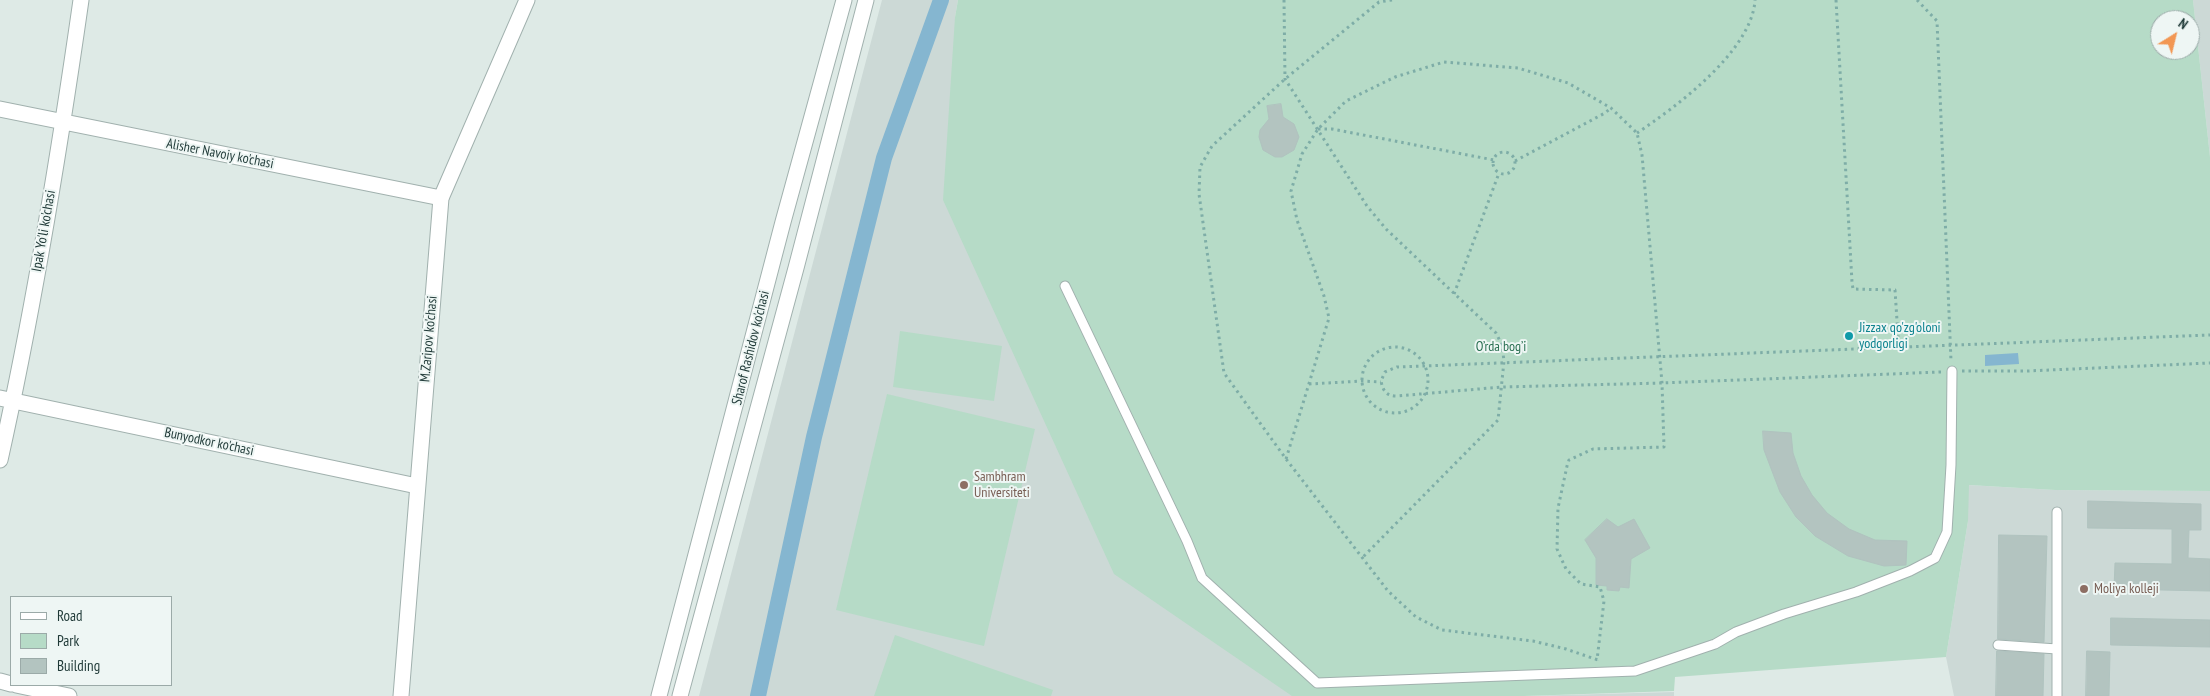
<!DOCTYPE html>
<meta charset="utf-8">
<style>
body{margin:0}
#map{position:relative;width:2210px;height:696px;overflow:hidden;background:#deeae6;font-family:"PT Sans Narrow",sans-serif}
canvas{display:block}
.legend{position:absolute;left:10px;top:596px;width:162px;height:90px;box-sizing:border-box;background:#eef6f4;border:1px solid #9baaa8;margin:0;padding:6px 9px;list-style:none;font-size:15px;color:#1f3937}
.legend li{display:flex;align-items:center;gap:10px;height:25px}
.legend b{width:25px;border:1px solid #9baaa8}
.north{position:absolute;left:2150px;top:10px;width:50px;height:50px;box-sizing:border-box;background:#eef6f4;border:1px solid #9baaa8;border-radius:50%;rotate:36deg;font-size:14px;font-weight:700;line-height:20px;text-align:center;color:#1f3937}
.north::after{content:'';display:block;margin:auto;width:18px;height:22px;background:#f29753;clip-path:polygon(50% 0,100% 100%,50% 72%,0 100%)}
</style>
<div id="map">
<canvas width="2210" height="696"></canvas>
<ul class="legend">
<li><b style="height:6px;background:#fff"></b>Road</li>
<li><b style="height:14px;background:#b6dbc7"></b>Park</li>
<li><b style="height:14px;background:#b3c4c0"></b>Building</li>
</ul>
<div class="north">N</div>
</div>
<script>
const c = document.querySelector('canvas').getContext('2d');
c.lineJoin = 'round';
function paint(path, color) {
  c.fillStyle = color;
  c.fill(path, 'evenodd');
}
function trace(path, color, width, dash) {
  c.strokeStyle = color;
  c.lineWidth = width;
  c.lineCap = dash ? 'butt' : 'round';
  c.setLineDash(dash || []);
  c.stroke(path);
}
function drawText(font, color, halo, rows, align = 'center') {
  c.font = font + ' "PT Sans Narrow",sans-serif';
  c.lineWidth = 4;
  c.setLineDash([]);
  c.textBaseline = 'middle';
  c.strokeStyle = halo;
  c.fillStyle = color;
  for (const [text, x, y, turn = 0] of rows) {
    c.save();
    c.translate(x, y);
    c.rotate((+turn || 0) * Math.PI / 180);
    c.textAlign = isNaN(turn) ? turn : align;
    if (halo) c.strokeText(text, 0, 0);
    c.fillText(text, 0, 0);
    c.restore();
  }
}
const built = new Path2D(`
 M 882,0 L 958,0 L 955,17 L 1293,696 L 699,696 Z
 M 2193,0 L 2210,0 L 2210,157 Z
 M 1968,485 L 2055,490 L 2210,491 L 2210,696 L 1954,696 L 1946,657 L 1968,521 Z
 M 1674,692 L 1674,696 L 1526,696 Z`);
const green = new Path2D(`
 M 958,0 L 2193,0 L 2210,157 L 2210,491 L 2055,490 L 1969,485 L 1968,521 L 1946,657 L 1675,677 L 1674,691 L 1524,696 L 1292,696 L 1114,574 L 943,200 L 955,17 ZM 2160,20 L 2190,20 L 2190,50 L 2160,50 Z
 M 900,331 L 1002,346 L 994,401 L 893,387 Z
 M 887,394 L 1035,429 L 984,646 L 836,610 Z
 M 895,635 L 1053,690 L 1051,696 L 874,696 Z`);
const water = new Path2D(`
 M 2018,353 L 2019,364 L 1985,366 L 1985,355 Z`);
const canal = new Path2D(`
 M 758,696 L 814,437 L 884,158 L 941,0`);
const building = new Path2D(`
 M 1281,104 L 1283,117 L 1294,124 L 1299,137 L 1294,150 L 1282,157 L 1275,157 L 1263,150 L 1259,137 L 1260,130 L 1269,119 L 1267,106 Z
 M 1763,431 L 1791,433 L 1793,453 L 1801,476 L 1812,495 L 1827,513 L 1849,529 L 1875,540 L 1907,541 L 1906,565 L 1884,566 L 1848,556 L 1815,536 L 1796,517 L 1780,492 L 1764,450 Z
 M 2088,501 L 2201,504 L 2201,530 L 2189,530 L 2188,558 L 2210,559 L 2210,591 L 2114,589 L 2115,563 L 2172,564 L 2172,529 L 2088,528 Z
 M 1607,519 L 1618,527 L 1634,519 L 1650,548 L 1631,559 L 1629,588 L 1620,587 L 1619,591 L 1607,590 L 1607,586 L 1596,585 L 1596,558 L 1585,540 Z
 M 1999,535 L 2047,536 L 2044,642 L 1998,639 Z
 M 2111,618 L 2210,620 L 2210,647 L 2111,645 Z
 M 1997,651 L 2044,654 L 2043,696 L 1996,696 Z
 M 2087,651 L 2110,652 L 2109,696 L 2086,696 Z`);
const path = new Path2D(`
 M 1284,0 L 1285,79 L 1367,206 L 1386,229 L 1496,333 L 1502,345 L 1504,361 L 1498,420 L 1362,558
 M 1392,0 L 1379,2 L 1285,79 L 1212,146 L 1200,167 L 1199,194 L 1224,373 L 1286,459 L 1388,591 L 1416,617 L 1442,630 L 1533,641 L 1566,649 L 1598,660
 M 1836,0 L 1852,282 L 1853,289 L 1895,290 L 1898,336 L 1895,348
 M 1917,0 L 1937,21 L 1951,361
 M 1318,129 L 1332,129 L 1494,160
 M 1637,133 C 1676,107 1752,51 1755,0
 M1493 163a11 11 0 1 1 22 0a11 11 0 1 1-22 0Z
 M 1515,161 L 1605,113 L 1611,108
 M 1454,294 L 1499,173
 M1362 380a33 33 0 1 1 66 0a33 33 0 1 1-66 0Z
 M 1962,371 L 2027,371 L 2210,363
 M 1941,372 L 1662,383 L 1502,387 L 1397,396 C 1386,396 1383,391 1381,381 L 1385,372 L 1397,367 L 2210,335
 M 1309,384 L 1362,381 L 1381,382
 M 1286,459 L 1329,318 L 1324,296 L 1297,220 L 1291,191 L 1302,154 L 1318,129 L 1346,101 L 1395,77 L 1444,62 L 1518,68 L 1568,83 L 1611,108 L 1637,133 L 1642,155 L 1662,383 L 1664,447 L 1593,449 L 1569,460 L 1567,466 L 1558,508 L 1557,549 L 1566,569 L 1581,584 L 1600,587 L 1604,601 L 1597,660`);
const service = new Path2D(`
 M 1065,286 L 1187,541 L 1202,578 L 1317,683 L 1635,671 L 1715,644 L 1736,632 L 1784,614 L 1856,592 L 1910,571 L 1935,558 L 1947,532 L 1951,465 L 1952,371
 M 2057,512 L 2057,696
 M 1998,645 L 2057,649`);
const minor = new Path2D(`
 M 0,109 L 441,198
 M 0,398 L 417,486
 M 0,460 C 34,308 59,154 81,0
 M 0,681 L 11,684
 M 16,685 L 69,696`);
const tertiary = new Path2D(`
 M 401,696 L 441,198 L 527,0
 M 659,696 L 783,222 L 844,0
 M 680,696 L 796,268 L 866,0`);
const markers = [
 [1849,336,5,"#0f9aa8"],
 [964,485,5,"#8d6e63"],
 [2084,589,5,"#8d6e63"]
];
const streetNames = [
 ["Alisher Navoiy ko'chasi",220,154,11],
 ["Ipak Yo'li ko'chasi",44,231,-80],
 ["M.Zaripov ko'chasi",429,339,-85],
 ["Sharof Rashidov ko'chasi",751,348,-76],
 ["Bunyodkor ko'chasi",209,442,12]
];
const cultureNames = [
 ["Jizzax qo'zg'oloni",1859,328],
 ["yodgorligi",1859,344]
];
const parkNames = [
 ["O’rda bog’i",1501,347]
];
const educationNames = [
 ["Sambhram",974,477],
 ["Universiteti",974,493],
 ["Moliya kolleji",2094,589]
];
paint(built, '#ccd9d6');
paint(green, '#b6dbc7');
paint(water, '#85b6d0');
trace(canal, '#85b6d0', 16);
paint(building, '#b3c4c0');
trace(building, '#b0c3bf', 1);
trace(service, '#a1b1ae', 11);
trace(minor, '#a1b1ae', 17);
trace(tertiary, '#a1b1ae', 17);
trace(path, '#7eada7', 3, [2.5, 4]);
trace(service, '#fff', 9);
trace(minor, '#fff', 15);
trace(tertiary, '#fff', 15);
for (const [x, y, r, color] of markers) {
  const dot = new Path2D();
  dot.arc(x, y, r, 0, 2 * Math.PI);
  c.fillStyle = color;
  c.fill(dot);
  trace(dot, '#eef6f4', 2);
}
drawText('14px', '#1f3937', '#eef6f4', streetNames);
drawText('14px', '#0d838f', '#eef6f4', cultureNames, 'left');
drawText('14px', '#2a7052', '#eef6f4', parkNames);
drawText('14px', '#785e54', '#eef6f4', educationNames, 'left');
</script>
